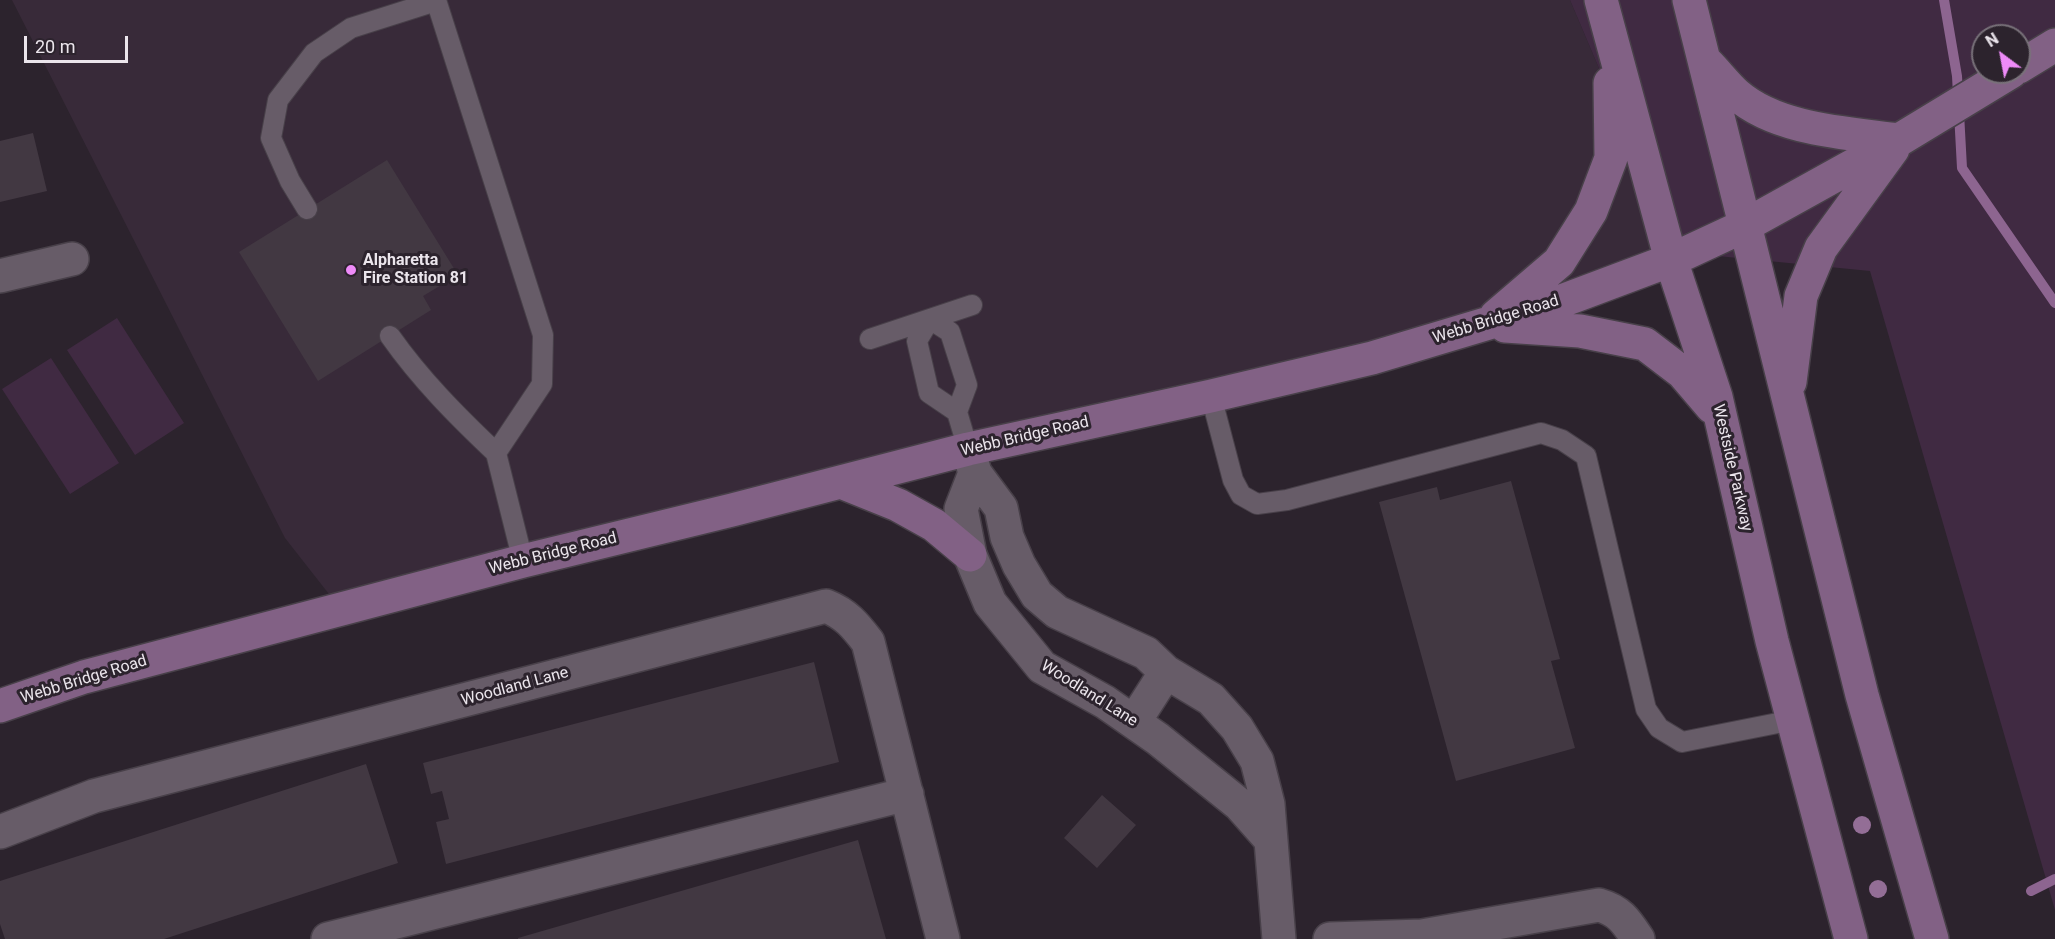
<!DOCTYPE html>
<style>
body{margin:0}
#map{position:relative;width:2055px;height:939px;overflow:hidden;background:#2c232d;font-family:Roboto,sans-serif}
canvas{display:block}
.north{position:absolute;left:1971px;top:24px;width:60px;height:60px;box-sizing:border-box;background:#2c232d;border:2px solid #787179;border-radius:50%;rotate:328deg;font-size:16px;font-weight:700;line-height:24px;text-align:center;color:#ebe5ec}
.north::after{content:'';display:block;margin:auto;width:21px;height:27px;background:#ee8bf8;clip-path:polygon(50% 0,100% 100%,50% 72%,0 100%)}
.scale{position:absolute;left:24px;top:36px;width:104px;height:27px;box-sizing:border-box;border:3px solid #ebe5ec;border-top:0;padding-left:8px;font-size:18px;line-height:21px;white-space:nowrap;color:#ebe5ec;-webkit-text-stroke:4px #2c232d;paint-order:stroke}
</style>
<div id="map">
<canvas width="2055" height="939"></canvas>
<div class="north">N</div>
<div class="scale">20 m</div>
</div>
<script>
const c = document.querySelector('canvas').getContext('2d');
c.lineJoin = 'round';
function paint(path, color) {
  c.fillStyle = color;
  c.fill(path, 'evenodd');
}
function trace(path, color, width, dash) {
  c.strokeStyle = color;
  c.lineWidth = width;
  c.lineCap = dash ? 'butt' : 'round';
  c.setLineDash(dash || []);
  c.stroke(path);
}
function drawText(font, color, halo, rows, align = 'center') {
  c.font = font + ' Roboto,sans-serif';
  c.lineWidth = 6;
  c.setLineDash([]);
  c.textBaseline = 'middle';
  c.strokeStyle = halo;
  c.fillStyle = color;
  for (const [text, x, y, turn = 0] of rows) {
    c.save();
    c.translate(x, y);
    c.rotate((+turn || 0) * Math.PI / 180);
    c.textAlign = isNaN(turn) ? turn : align;
    if (halo) c.strokeText(text, 0, 0);
    c.fillText(text, 0, 0);
    c.restore();
  }
}
const built = new Path2D(`
 M 12,0 L 1570,0 L 1677,252 L 1415,329 L 852,480 L 343,612 L 285,538 Z`);
const green = new Path2D(`
 M 1570,0 L 2055,0 L 2055,910 L 1870,271 L 1677,252 ZM 1983,36 L 2019,36 L 2019,72 L 1983,72 Z
 M 117,318 L 184,423 L 135,455 L 67,350 Z
 M 51,358 L 119,463 L 70,494 L 2,389 Z`);
const stream = new Path2D(`
 M 1944,0 L 1957,76 L 1962,168 L 2055,303
 M 2031,891 L 2055,879`);
const building = new Path2D(`
 M 33,133 L 47,191 L 0,202 L 0,141 Z
 M 387,160 L 458,275 L 423,296 L 431,310 L 318,381 L 239,252 Z
 M 1511,481 L 1560,659 L 1551,661 L 1575,748 L 1456,781 L 1379,502 L 1437,487 L 1440,500 Z
 M 814,662 L 839,762 L 446,864 L 436,822 L 449,819 L 442,791 L 431,794 L 423,763 Z
 M 366,764 L 398,863 L 164,939 L 5,939 L 0,924 L 0,881 Z
 M 1102,795 L 1136,825 L 1097,868 L 1064,838 Z
 M 858,840 L 886,939 L 518,939 L 518,938 Z`);
const lane = new Path2D(`
 M 436,0 L 543,335 L 542,384 L 496,453 L 523,561
 M 307,209 L 290,181 L 271,138 L 278,100 L 314,53 L 351,28 L 436,1
 M 930,319 L 950,332 L 967,385 L 957,412 L 968,449
 M 930,319 L 917,341 L 929,393 L 957,412
 M 390,336 C 421,380 457,416 496,453
 M 870,339 L 972,305
 M 1211,396 L 1233,480 L 1241,495 L 1257,504 L 1287,500 L 1541,433 L 1562,440 L 1586,456 L 1646,709 L 1659,728 L 1682,742 L 1793,720`);
const street = new Path2D(`
 M 0,276 L 72,259
 M 970,455 L 975,473 L 961,509 L 970,555 L 990,603 L 1042,667 L 1105,702 L 1158,739 L 1240,805 L 1271,840
 M 975,473 L 1001,508 L 1007,537 L 1019,565 L 1037,595 L 1057,612 L 1146,653 L 1166,672 L 1211,699 L 1237,728 L 1257,761 L 1268,804 L 1279,939
 M 1134,722 L 1166,672
 M 0,832 L 94,796 L 826,606 C 846,614 855,625 868,642 L 943,939
 M 328,939 L 907,794
 M 1330,939 L 1422,936 L 1599,905 C 1620,911 1626,921 1638,939`);
const secondary = new Path2D(`
 M 1601,0 L 1671,260 L 1716,397 L 1772,641 L 1851,939
 M 1689,0 L 1862,695 L 1932,939
 M 1707,63 C 1717,73 1726,85 1736,94 C 1777,130 1847,133 1899,140
 M 2019,67 L 2055,45
 M 1496,316 L 1559,262 L 1591,211 L 1611,158 L 1610,83
 M 1505,326 L 1580,331 L 1645,344 L 1683,373 L 1712,407
 M 1790,382 L 1801,296 L 1821,248 L 1893,149
 M 841,482 L 898,505 L 934,525 L 970,555
 M 0,706 L 84,677 L 523,561 L 732,510 L 968,449 L 1211,396 L 1372,358 L 1559,302 L 1671,260 L 1744,226 L 1899,140 L 2011,72`);
const trees = [
 [1862,825],
 [1878,889]
];
const markers = [
 [351,270,6,"#ee8bf8"]
];
const poiNames = [
 ["Alpharetta",363,261],
 ["Fire Station 81",363,279]
];
const streetNames = [
 ["Webb Bridge Road",1496,320,-17],
 ["Webb Bridge Road",1025,437,-13],
 ["Westside Parkway",1732,468,77],
 ["Webb Bridge Road",553,554,-14],
 ["Webb Bridge Road",84,680,-17],
 ["Woodland Lane",515,687,-15],
 ["Woodland Lane",1089,694,32]
];
paint(built, '#382a39');
paint(green, '#402a42');
trace(stream, '#8d6590', 10);
paint(building, '#423842');
trace(lane, '#484049', 22);
trace(street, '#484049', 36);
trace(secondary, '#484049', 36);
trace(lane, '#675c68', 20);
trace(street, '#675c68', 33);
trace(secondary, '#826185', 33);
c.fillStyle = '#936e96';
for (const [x, y] of trees) {
  c.beginPath();
  c.arc(x, y, 9, 0, 2 * Math.PI);
  c.fill();
}
for (const [x, y, r, color] of markers) {
  const dot = new Path2D();
  dot.arc(x, y, r, 0, 2 * Math.PI);
  c.fillStyle = color;
  c.fill(dot);
  trace(dot, '#2c232d', 2);
}
drawText('bold 16px', '#ebe5ec', '#2c232d', poiNames, 'left');
drawText('16px', '#ebe5ec', '#2c232d', streetNames);
</script>
